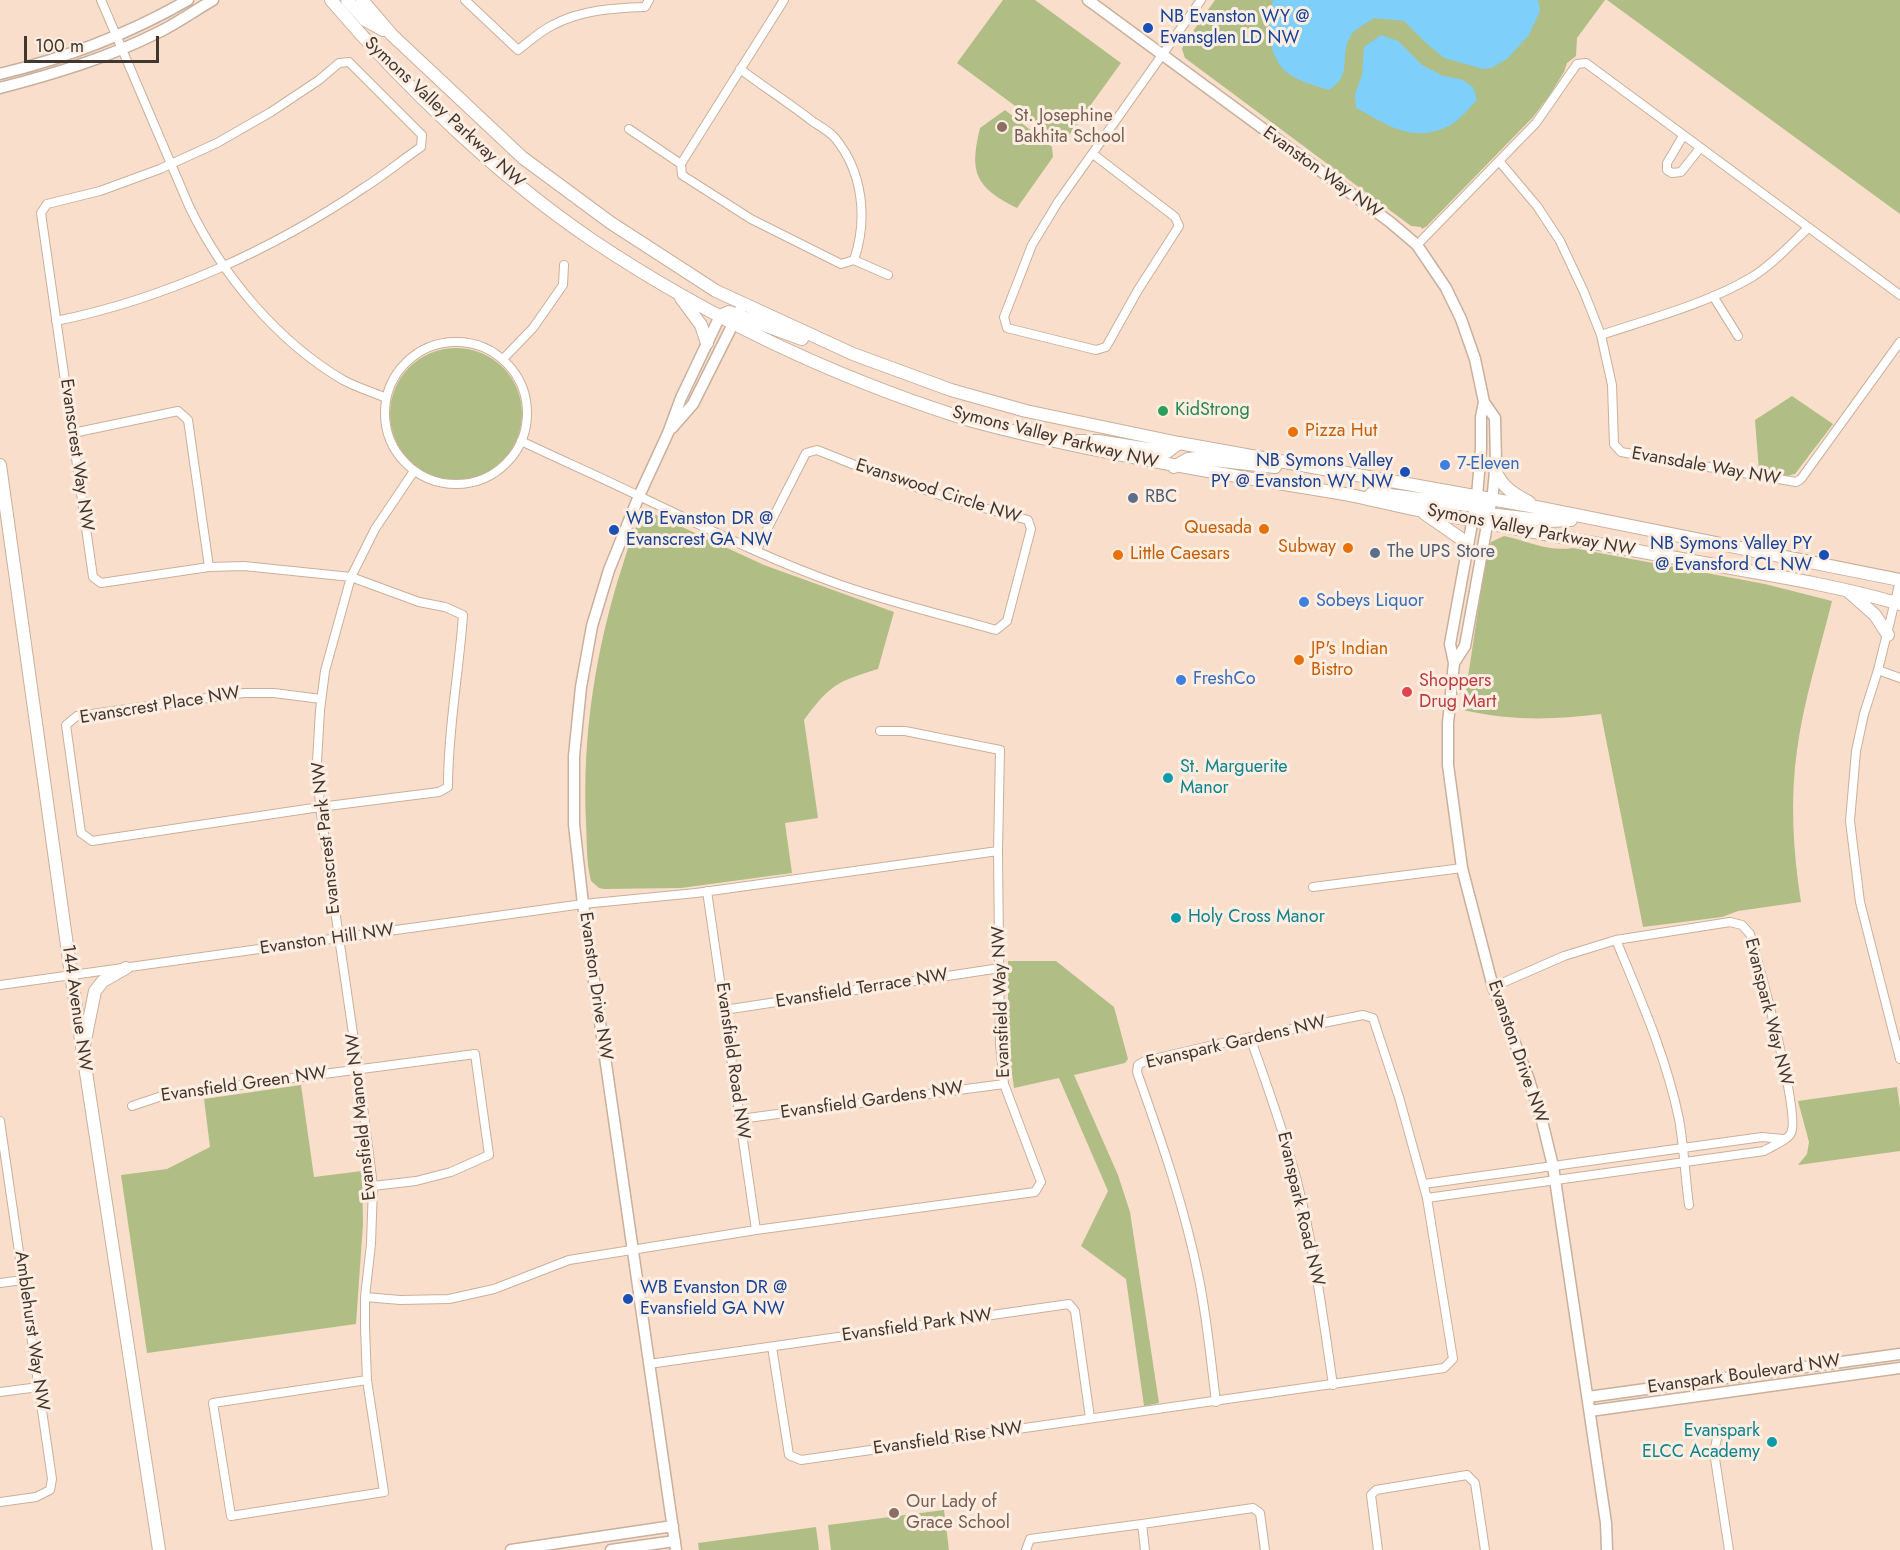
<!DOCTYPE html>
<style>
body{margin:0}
#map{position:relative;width:1900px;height:1550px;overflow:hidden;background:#f9dfcb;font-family:Jost,sans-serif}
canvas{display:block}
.scale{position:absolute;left:24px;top:36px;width:135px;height:27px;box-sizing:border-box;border:3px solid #42372f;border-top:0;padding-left:8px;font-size:18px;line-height:21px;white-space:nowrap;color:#42372f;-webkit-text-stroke:4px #feeee2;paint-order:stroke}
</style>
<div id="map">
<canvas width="1900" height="1550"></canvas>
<div class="scale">100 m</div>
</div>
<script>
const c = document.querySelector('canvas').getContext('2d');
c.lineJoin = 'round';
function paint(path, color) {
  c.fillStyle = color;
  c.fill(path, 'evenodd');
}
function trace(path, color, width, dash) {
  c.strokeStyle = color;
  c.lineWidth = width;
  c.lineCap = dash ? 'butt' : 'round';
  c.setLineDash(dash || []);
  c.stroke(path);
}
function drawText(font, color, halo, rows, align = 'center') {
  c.font = font + ' Jost,sans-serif';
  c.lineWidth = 6;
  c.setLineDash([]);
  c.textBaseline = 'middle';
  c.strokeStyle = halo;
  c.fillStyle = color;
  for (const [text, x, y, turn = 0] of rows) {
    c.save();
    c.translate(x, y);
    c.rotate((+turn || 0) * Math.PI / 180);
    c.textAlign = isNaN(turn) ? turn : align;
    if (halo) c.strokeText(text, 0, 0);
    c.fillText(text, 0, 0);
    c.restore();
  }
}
const green = new Path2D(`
 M 1003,0 L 1035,0 L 1121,63 L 1064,142 L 957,63 Z
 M 1215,0 L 1605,0 L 1577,38 L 1576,56 L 1567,63 L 1564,72 L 1549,96 L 1533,117 L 1427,226 L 1422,229 L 1421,227 L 1411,226 L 1185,58 L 1182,49 L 1184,44 Z
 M 1607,0 L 1900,0 L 1900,214 Z
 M 1005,110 L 1052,147 L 1053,157 L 1017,208 C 975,187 969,173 980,128 Z
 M390 414a66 66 0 1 1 132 0a66 66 0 1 1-132 0Z
 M 1792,396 L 1833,424 L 1795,474 L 1787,476 L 1759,471 L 1755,420 Z
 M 654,514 L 764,565 L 894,612 L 878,669 C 836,682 830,685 804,720 L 818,818 L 785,823 L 792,873 L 681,888 L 604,889 L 599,888 L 591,881 C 586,862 587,841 586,822 C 582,735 596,647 623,564 C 628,550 633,524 646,515 Z
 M 1504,536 C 1528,541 1548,552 1573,548 L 1765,584 L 1832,601 C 1820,650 1804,699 1797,750 C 1790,800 1793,851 1801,902 L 1738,911 L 1722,917 L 1643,927 L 1601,714 C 1553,720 1510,721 1463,710 L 1487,551 L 1491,542 Z
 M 1008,961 L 1056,961 L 1114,1007 L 1128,1059 L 1125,1063 L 1074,1075 L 1118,1175 L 1130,1212 L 1159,1403 L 1144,1406 L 1126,1279 L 1081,1246 L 1108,1191 L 1059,1078 L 1014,1088 L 1008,1044 Z
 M 301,1085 L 314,1177 L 362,1171 L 363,1224 L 356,1324 L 147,1353 L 121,1175 L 167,1169 L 210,1147 L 204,1099 Z
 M 1897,1087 L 1900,1108 L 1900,1151 L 1798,1165 L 1807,1154 L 1809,1142 L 1798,1101 Z
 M 944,1510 L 949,1550 L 831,1550 L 828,1525 Z
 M 816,1527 L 819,1550 L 699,1550 L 698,1543 Z`);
const water = new Path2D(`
 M 1273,0 L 1538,0 L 1540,11 L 1529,35 L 1508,58 L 1492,68 L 1483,69 L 1444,58 L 1426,43 L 1404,21 L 1374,18 C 1367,23 1355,29 1351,35 C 1338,58 1354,74 1329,90 C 1316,86 1300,82 1289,74 C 1267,59 1267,23 1273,0 Z
 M 1381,35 L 1398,41 L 1422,65 L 1443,76 L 1461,79 L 1473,87 L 1477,100 C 1469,108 1459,121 1449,126 C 1412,144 1388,125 1356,108 L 1355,94 L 1362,75 L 1364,47 Z`);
const minor = new Path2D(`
 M 101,0 L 189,206 C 222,275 277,341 343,380 C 356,387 372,392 386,398
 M 465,0 L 518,50 C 529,42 540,31 553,25 C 581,10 613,8 645,7 L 649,0
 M 740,69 C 764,87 789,103 812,121 C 819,126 829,131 835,138 C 863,172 868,219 854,260 L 841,264 L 751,219 L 682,175 L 681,164 L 684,159 L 784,0
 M 629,129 L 681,164
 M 1683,136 L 1667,163 L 1667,170 L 1672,173 L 1681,172 L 1700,148
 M 1093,154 L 1175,217 L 1179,226 L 1138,290 L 1106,347 L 1096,350 L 1007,328 L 1004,317 L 1032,245 L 1058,202 L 1201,0
 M 1499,161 L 1537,206 L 1560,241 L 1584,292 L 1601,335 L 1612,385 L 1614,444 L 1621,452 L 1796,482 L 1801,479 L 1900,342
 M 1417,245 L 1536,123 L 1577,64 L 1586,63 L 1900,295
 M 854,260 L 888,275
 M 1713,296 L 1738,336
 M 56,321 C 165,299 274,249 365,187 C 384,175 402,160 421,147 L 422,135 L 349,62 L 339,63 L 319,80 L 271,112 L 217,143 L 160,169 L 100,191 L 47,204 L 41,213 L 93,577 L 101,583 L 209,567 L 244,566 L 351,577 L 419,602 L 445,607 L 463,615 C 459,672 448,729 448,787 L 439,792 L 320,807 L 92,841 L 81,833 L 66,725 L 77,716 L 244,693 L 274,693 L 321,699
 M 1601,335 C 1649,319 1709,303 1752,277 C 1773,264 1790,245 1808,228
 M385 413a71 71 0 1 1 142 0a71 71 0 1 1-142 0Z
 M 503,359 L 533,328 L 563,285 L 564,265
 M 73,433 L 178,411 L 188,420 L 209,567
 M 521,441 C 561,460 602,478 641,497 C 706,528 770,560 838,584 C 889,602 943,615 996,630 L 1007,621 L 1031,529 L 1028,520 L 958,501 L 880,475 L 817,450 L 806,453 L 756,551
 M 1900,581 L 1878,670 L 1864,714 L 1856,751 L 1850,821 L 1860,902 L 1900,1059
 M 1878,670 L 1900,678
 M 880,731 L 905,731 L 1000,750 L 998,851
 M 1313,887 L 1462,868
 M 707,891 L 756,1230
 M 1616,940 C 1640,998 1666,1056 1679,1119 C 1684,1147 1685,1176 1689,1205
 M 0,985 L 583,904 L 696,893 L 998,851 L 1000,1044 L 1004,1084 L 1041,1182 L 1035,1192 L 756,1230 L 569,1260 L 494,1289 L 449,1299 L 400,1300 L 365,1297
 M 724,1010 L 1000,968
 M 1250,1037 C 1267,1085 1284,1132 1297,1181 C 1314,1248 1323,1317 1333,1385
 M 132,1106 L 165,1095 L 475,1054 L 489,1155 L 451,1172 L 416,1181 L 373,1186
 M 740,1119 L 1004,1084
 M 0,1121 L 52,1479 L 50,1490 L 36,1497 L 0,1502
 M 1424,1184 L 1762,1137 L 1783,1139
 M 1427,1198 L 1764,1151 C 1772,1146 1788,1140 1791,1133 C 1801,1114 1758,962 1750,934 L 1742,925 L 1730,922 L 1616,940 L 1564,956 L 1493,987
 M 0,1283 L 23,1280
 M 772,1347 L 789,1455 L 801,1460 L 1444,1368 L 1453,1359 L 1427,1198 L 1399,1097 L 1373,1018 L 1363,1015 L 1218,1044 L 1145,1061 L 1138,1065 L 1137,1072 C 1161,1140 1185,1208 1199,1279 C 1207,1319 1211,1361 1216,1402
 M 649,1364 L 1069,1304 L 1075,1311 L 1090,1418
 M 367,1380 L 213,1403 L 231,1516 L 384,1492 L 367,1380 L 365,1327 L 365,1297 L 371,1244 L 373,1186 L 358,1068 L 320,807 L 317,762 L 320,710 L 325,671 L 351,577 L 375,529 L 414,471
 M 0,1392 L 39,1387
 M 1719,1429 L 1714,1452 L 1729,1550
 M 1026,1550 L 1030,1539 L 1142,1524
 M 1145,1550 L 1142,1524 L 1253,1508 L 1260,1513 L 1265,1550
 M 1378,1550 L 1371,1495 L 1376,1490 L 1467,1475 L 1475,1483 L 1485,1550`);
const tertiary = new Path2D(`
 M 1088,0 L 1390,222 L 1417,245 L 1446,288 L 1461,319 L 1475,359 L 1484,402 L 1495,418 L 1496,462 L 1493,492 L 1465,646 L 1454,663
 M 0,74 C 66,58 129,34 188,0
 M 0,88 C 54,74 107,58 157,33 C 176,24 194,11 213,0
 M 1484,402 L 1481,417 L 1481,449 L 1477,496 L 1450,644 L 1454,663 L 1448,723 L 1448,765 L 1462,868 L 1493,987 L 1528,1077 L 1542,1121 L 1553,1166 L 1606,1523 L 1607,1550
 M 672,428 L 693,404 L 743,304
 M 1588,1397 L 1900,1354
 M 1590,1411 L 1900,1368
 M 511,1550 L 673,1526
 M 611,1550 L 675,1541
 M 676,1550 L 583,904 L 574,824 L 574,756 L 581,687 L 592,626 L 609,570 L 639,496 L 668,433 L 681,398 L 720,316`);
const secondary = new Path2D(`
 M 331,0 C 404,86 498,176 592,240 C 707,317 833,377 966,419 C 1007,431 1050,440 1092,449 C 1174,466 1256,480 1339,493 C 1368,498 1396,506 1424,511 C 1475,521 1526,530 1577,540 C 1628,549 1680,559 1731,568 C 1788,578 1845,588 1900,604
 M 347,0 L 365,20 L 383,30
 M 362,0 L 392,35 L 523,158 L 611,223 L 716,291 L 853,354 L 951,390 L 1026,411 L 1179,443 L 1541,508 L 1900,580
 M 681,298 L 701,325 L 707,343
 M 720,316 L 729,312 L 802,339
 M 1078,441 L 1098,441 L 1167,452 L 1179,443
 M 0,465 L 71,974 L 159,1550
 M 1174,467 L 1188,459 L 1196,458 L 1275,467
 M 1495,470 C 1502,487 1513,494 1529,502
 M 1371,494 L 1374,493 L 1475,506 L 1482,506 L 1492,499
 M 1424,513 L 1460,538 L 1467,549
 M 1472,521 L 1479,515 L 1488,514 L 1550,521 L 1571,520
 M 1849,592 L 1875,615 L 1888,635
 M 84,1045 L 95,991 L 103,981 L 126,968`);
const markers = [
 [1148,28,6,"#1a4fb4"],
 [1002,127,6,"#8d6e63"],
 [1163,411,6,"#2e9e5b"],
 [1293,432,6,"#e8710a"],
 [1445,465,6,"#3f7fe0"],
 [1405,472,6,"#1a4fb4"],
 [1133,498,6,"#5c6f8a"],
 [1264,529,6,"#e8710a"],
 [614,530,6,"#1a4fb4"],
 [1348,548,6,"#e8710a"],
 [1375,553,6,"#5c6f8a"],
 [1118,555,6,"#e8710a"],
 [1824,555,6,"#1a4fb4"],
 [1304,602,6,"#3f7fe0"],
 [1299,660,6,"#e8710a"],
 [1181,680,6,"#3f7fe0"],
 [1407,692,6,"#e0444e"],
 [1168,778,6,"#0f9aa8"],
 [1176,918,6,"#0f9aa8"],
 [628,1299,6,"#1a4fb4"],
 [1772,1442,6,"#0f9aa8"],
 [894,1513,6,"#8d6e63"]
];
const transitNames = [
 ["NB Evanston WY @",1160,18],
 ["Evansglen LD NW",1160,39],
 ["NB Symons Valley",1393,462,"right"],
 ["PY @ Evanston WY NW",1393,483,"right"],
 ["WB Evanston DR @",626,520],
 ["Evanscrest GA NW",626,541],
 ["NB Symons Valley PY",1812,545,"right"],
 ["@ Evansford CL NW",1812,566,"right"],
 ["WB Evanston DR @",640,1289],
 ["Evansfield GA NW",640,1310]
];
const streetNames = [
 ["Symons Valley Parkway NW",444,113,43],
 ["Evanston Way NW",1322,173,36],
 ["Symons Valley Parkway NW",1055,438,14],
 ["Evanscrest Way NW",76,455,82],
 ["Evansdale Way NW",1706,467,10],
 ["Evanswood Circle NW",938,492,18],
 ["Symons Valley Parkway NW",1531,531,11],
 ["Evanscrest Place NW",160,706,-9],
 ["Evanscrest Park NW",327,838,-96],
 ["Evanston Hill NW",327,940,-8],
 ["Evanston Drive NW",595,986,82],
 ["Evansfield Terrace NW",862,989,-9],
 ["Evansfield Way NW",1002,1002,-92],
 ["144 Avenue NW",76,1008,82],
 ["Evanspark Way NW",1768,1012,76],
 ["Evanspark Gardens NW",1236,1043,-13],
 ["Evanston Drive NW",1517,1052,71],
 ["Evansfield Road NW",732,1061,82],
 ["Evansfield Green NW",244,1085,-8],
 ["Evansfield Gardens NW",872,1101,-8],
 ["Evansfield Manor NW",362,1117,-96],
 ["Evanspark Road NW",1300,1209,77],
 ["Evansfield Park NW",917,1326,-8],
 ["Amblehurst Way NW",31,1331,82],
 ["Evanspark Boulevard NW",1744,1375,-8],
 ["Evansfield Rise NW",948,1439,-8]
];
const educationNames = [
 ["St. Josephine",1014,117],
 ["Bakhita School",1014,138],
 ["Our Lady of",906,1503],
 ["Grace School",906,1524]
];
const leisureNames = [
 ["KidStrong",1175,411]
];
const foodNames = [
 ["Pizza Hut",1305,432],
 ["Quesada",1252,529,"right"],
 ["Subway",1336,548,"right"],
 ["Little Caesars",1130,555],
 ["JP's Indian",1311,650],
 ["Bistro",1311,671]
];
const shopNames = [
 ["7-Eleven",1457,465],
 ["Sobeys Liquor",1316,602],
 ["FreshCo",1193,680]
];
const serviceNames = [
 ["RBC",1145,498],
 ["The UPS Store",1387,553]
];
const healthNames = [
 ["Shoppers",1419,682],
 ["Drug Mart",1419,703]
];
const cultureNames = [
 ["St. Marguerite",1180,768],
 ["Manor",1180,789],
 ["Holy Cross Manor",1188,918],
 ["Evanspark",1760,1432,"right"],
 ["ELCC Academy",1760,1453,"right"]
];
paint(green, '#b0bd85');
paint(water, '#7ecff9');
trace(minor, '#c9b09d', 10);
trace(tertiary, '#c9b09d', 13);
trace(secondary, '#c9b09d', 14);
trace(minor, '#fff', 8);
trace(tertiary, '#fff', 10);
trace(secondary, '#fff', 12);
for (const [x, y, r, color] of markers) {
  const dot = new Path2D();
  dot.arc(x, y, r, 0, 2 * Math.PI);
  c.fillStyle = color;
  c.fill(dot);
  trace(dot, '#feeee2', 2);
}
drawText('18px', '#164399', '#feeee2', transitNames, 'left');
drawText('18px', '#42372f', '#feeee2', streetNames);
drawText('18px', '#785e54', '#feeee2', educationNames, 'left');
drawText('18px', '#27864d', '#feeee2', leisureNames, 'left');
drawText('18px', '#c56008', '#feeee2', foodNames, 'left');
drawText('18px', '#366cbe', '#feeee2', shopNames, 'left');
drawText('18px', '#4e5e75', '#feeee2', serviceNames, 'left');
drawText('18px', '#be3a42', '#feeee2', healthNames, 'left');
drawText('18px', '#0d838f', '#feeee2', cultureNames, 'left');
</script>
